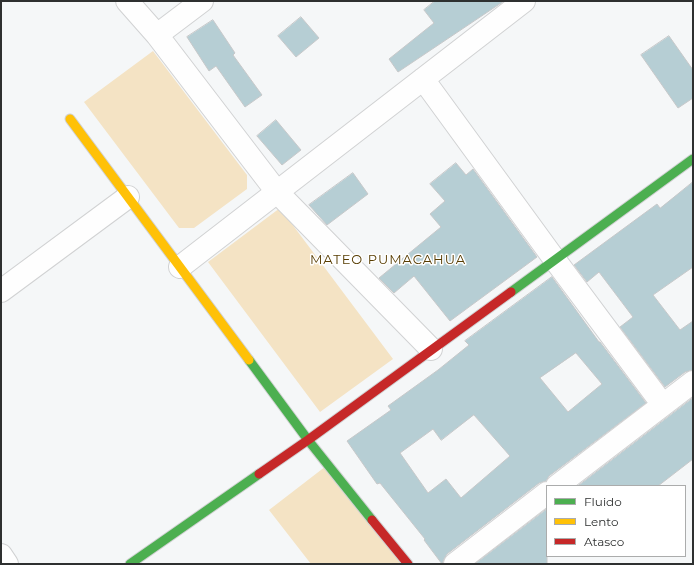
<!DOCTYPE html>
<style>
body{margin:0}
#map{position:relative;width:694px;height:565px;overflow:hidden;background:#f5f7f8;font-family:Montserrat,sans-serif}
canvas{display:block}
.frame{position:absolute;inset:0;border:2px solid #2e3030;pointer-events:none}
.legend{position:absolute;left:546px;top:485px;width:140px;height:72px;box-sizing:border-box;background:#fff;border:1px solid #abacac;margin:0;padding:5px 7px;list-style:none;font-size:12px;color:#2e3030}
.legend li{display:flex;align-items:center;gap:8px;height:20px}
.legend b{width:20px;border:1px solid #abacac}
</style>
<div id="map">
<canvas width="694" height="565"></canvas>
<div class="frame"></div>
<ul class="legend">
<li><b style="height:5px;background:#4caf50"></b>Fluido</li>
<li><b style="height:5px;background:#ffc107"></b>Lento</li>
<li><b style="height:5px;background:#c62828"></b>Atasco</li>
</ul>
</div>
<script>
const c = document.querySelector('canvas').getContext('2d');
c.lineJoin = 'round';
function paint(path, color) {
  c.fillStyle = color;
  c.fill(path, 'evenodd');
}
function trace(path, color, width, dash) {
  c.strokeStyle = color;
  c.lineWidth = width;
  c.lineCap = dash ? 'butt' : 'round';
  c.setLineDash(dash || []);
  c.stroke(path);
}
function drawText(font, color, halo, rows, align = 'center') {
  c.font = font + ' Montserrat,sans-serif';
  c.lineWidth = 3;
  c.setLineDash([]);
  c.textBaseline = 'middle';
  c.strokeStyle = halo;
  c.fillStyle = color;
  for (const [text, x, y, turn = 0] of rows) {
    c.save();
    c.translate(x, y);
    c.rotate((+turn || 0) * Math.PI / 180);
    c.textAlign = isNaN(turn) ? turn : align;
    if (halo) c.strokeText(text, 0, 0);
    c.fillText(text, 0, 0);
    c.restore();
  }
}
const green = new Path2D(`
 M 153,51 L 247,175 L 247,189 L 194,228 L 179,228 L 84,102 Z
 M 280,208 L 393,359 L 320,412 L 208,262 Z
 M 330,463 L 407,564 L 311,564 L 269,510 Z`);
const building = new Path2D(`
 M 435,1 L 504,1 L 398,72 L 389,59 L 434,23 L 424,10 Z
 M 301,17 L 319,38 L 296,57 L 278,36 Z
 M 213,20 L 235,53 L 233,55 L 262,95 L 245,107 L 216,66 L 209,71 L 187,37 Z
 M 669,36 L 693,70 L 693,98 L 678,108 L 641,55 Z
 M 276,120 L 301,150 L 282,165 L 257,136 Z
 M 456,163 L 466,175 L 473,169 L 537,257 L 450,321 L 414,276 L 394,293 L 379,278 L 441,227 L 430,214 L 445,201 L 430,184 Z
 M 353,173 L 368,194 L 327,225 L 309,205 Z
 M 693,182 L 693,267 L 653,295 L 680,330 L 693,321 L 693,370 L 685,372 L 665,387 L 620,327 L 633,317 L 599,272 L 587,282 L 574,265 L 657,204 L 660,208 Z
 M 552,277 L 599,342 L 600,342 L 646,403 L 549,476 L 546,481 L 539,483 L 447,554 L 444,559 L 442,564 L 424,540 L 425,539 L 380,483 L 377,484 L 347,441 L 391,410 L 388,406 L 438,370 L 469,345 L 465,341 ZM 576,353 L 602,384 L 568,412 L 540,378 ZM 474,415 L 510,456 L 461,498 L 446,479 L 428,493 L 400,453 L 433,429 L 441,440 Z
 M 693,398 L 693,459 L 658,486 L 578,486 Z
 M 547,509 L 547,564 L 475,564 Z`);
const street = new Path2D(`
 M 127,1 L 157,35 L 277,192 L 431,349
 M 157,35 L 202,1
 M 423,79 L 555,260 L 663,405
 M 180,267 L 524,1
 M 1,291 L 128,197
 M 557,486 L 693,382
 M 1,555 L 7,564
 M 455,564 L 547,493`);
const fast = new Path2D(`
 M 511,292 L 693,159
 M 249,360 L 308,440 L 372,520
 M 130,564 L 259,474`);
const slow = new Path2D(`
 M 70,119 L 249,360`);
const jam = new Path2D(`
 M 259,474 L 308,440 L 511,292
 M 372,520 L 408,564`);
const neighbourhoodNames = [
 ["MATEO PUMACAHUA",388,260]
];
paint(green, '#f4e3c4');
paint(building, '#b6ced4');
trace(building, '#c7c8c9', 1);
trace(street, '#d1d2d3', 24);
trace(fast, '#d1d2d3', 11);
trace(slow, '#d1d2d3', 11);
trace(jam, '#d1d2d3', 11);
trace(street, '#fefefe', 22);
trace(fast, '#4caf50', 9);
trace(slow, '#ffc107', 9);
trace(jam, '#c62828', 9);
c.letterSpacing = '1px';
drawText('13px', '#573c00', '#fff', neighbourhoodNames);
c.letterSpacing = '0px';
</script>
